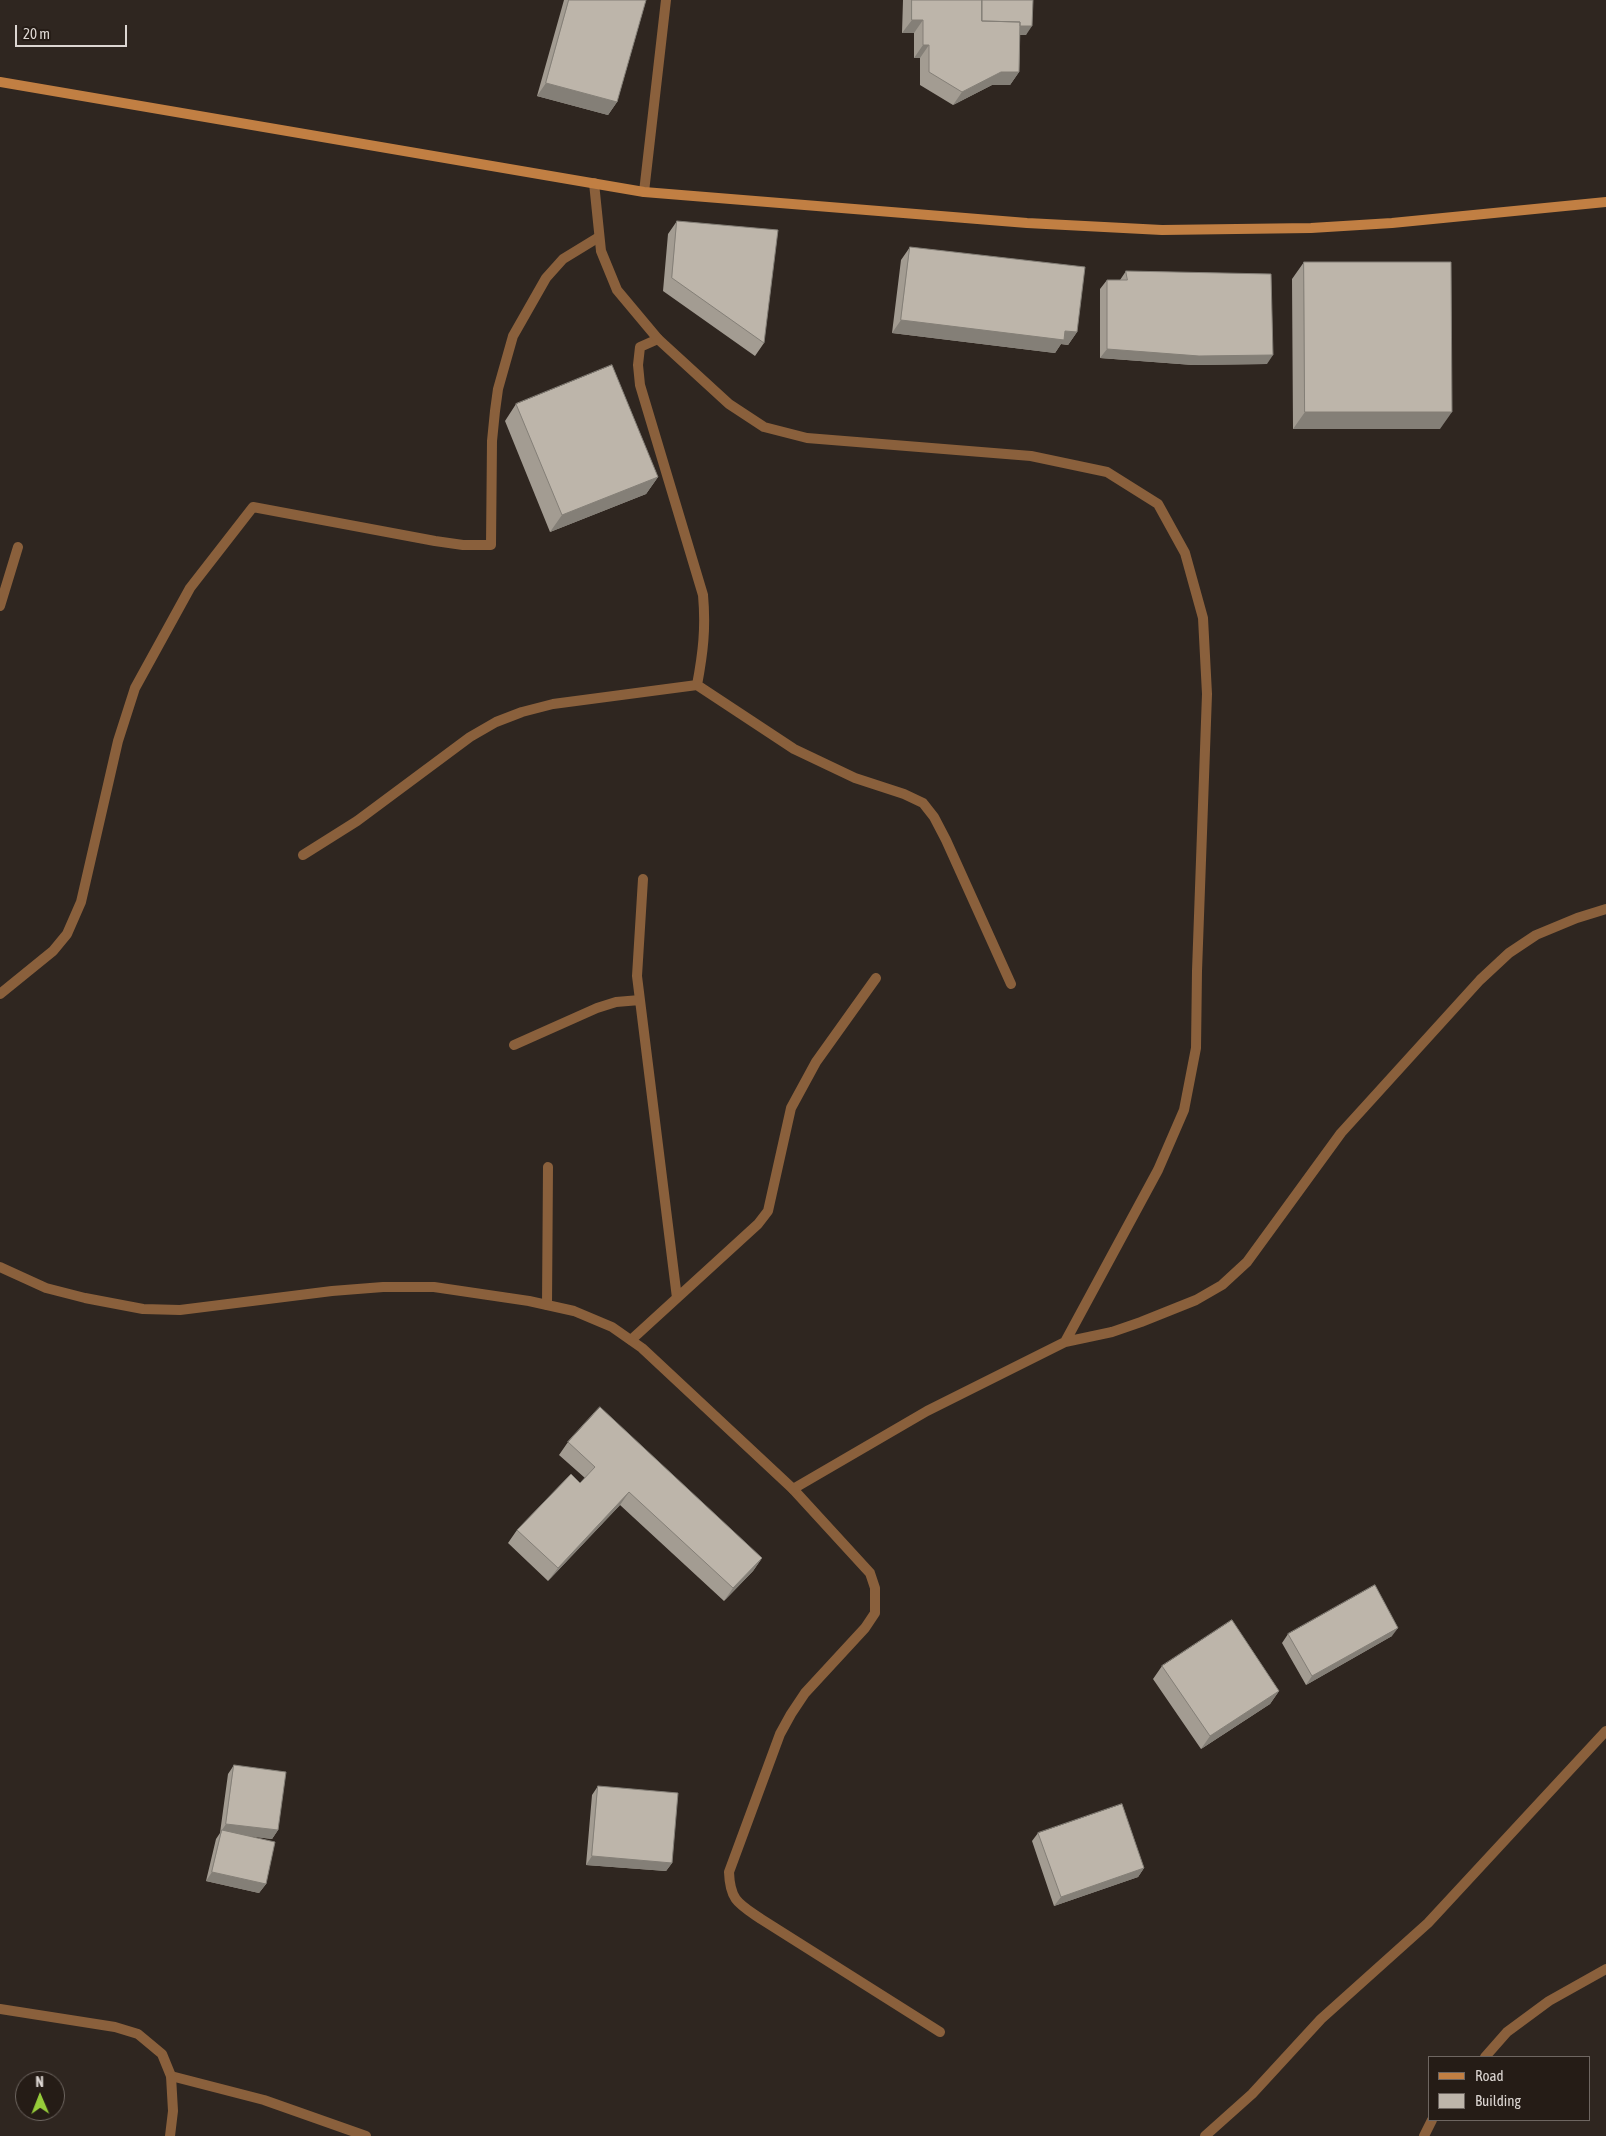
<!DOCTYPE html>
<style>
body{margin:0}
#map{position:relative;width:1606px;height:2136px;overflow:hidden;background:#2f2620;font-family:"Asap Condensed",sans-serif}
canvas{display:block}
.legend{position:absolute;left:1428px;top:2056px;width:162px;height:65px;box-sizing:border-box;background:#251c16;border:1px solid #6e6661;margin:0;padding:6px 9px;list-style:none;font-size:15px;color:#dcd6d2}
.legend li{display:flex;align-items:center;gap:10px;height:25px}
.legend b{width:25px;border:1px solid #6e6661}
.north{position:absolute;left:15px;top:2071px;width:50px;height:50px;box-sizing:border-box;background:#251c16;border:1px solid #6e6661;border-radius:50%;rotate:359deg;font-size:14px;font-weight:700;line-height:20px;text-align:center;color:#dcd6d2}
.north::after{content:'';display:block;margin:auto;width:18px;height:22px;background:#96cc3a;clip-path:polygon(50% 0,100% 100%,50% 72%,0 100%)}
.scale{position:absolute;left:15px;top:25px;width:112px;height:22px;box-sizing:border-box;border:2px solid #dcd6d2;border-top:0;padding-left:6px;font-size:15px;line-height:18px;white-space:nowrap;color:#dcd6d2;-webkit-text-stroke:4px #251c16;paint-order:stroke}
</style>
<div id="map">
<canvas width="1606" height="2136"></canvas>
<ul class="legend">
<li><b style="height:6px;background:#c17f43"></b>Road</li>
<li><b style="height:14px;background:#bdb5aa"></b>Building</li>
</ul>
<div class="north">N</div>
<div class="scale">20 m</div>
</div>
<script>
const c = document.querySelector('canvas').getContext('2d');
c.lineJoin = 'round';
function trace(path, color, width, dash) {
  c.strokeStyle = color;
  c.lineWidth = width;
  c.lineCap = dash ? 'butt' : 'round';
  c.setLineDash(dash || []);
  c.stroke(path);
}
function paint(path, color) {
  c.fillStyle = color;
  c.fill(path, 'evenodd');
}
const service = new Path2D(`
 M 658,339 L 640,347 L 638,365 L 640,385 L 703,595 C 706,628 703,653 697,685
 M 0,606 L 18,547
 M 303,855 L 357,821 L 470,737 L 496,722 L 522,712 L 553,704 L 697,685 L 794,749 L 855,778 L 904,794 L 923,803 L 934,817 L 946,840 L 1011,984
 M 643,879 L 637,976 L 677,1298
 M 0,994 L 53,951 L 67,934 L 81,902 L 118,741 L 135,688 L 190,588 L 253,507 L 435,541 L 463,545 L 491,545 L 492,441 L 495,411 L 498,389 L 513,336 L 546,278 L 563,259 L 599,237
 M 514,1045 L 597,1008 L 616,1002 L 640,1000
 M 547,1305 L 548,1167
 M 631,1340 L 758,1224 L 768,1211 L 791,1108 L 816,1062 L 876,978
 M 793,1489 L 870,1573 L 875,1588 L 875,1613 L 865,1628 L 805,1693 L 791,1714 L 780,1734 L 729,1872 C 730,1901 739,1904 761,1919 L 940,2032
 M 171,2076 L 264,2100 L 366,2136`);
const minor = new Path2D(`
 M 644,192 L 666,0
 M 0,1267 L 46,1288 L 85,1298 L 143,1309 L 180,1310 L 332,1291 L 383,1287 L 434,1287 L 529,1301 L 574,1311 L 612,1327 L 642,1348 L 793,1489 L 927,1411 L 1065,1342 L 1158,1170 L 1184,1110 L 1196,1048 L 1197,971 L 1207,694 L 1203,618 L 1185,553 L 1158,504 L 1107,472 L 1031,456 L 807,438 L 764,427 L 729,404 L 658,339 L 617,290 L 601,251 L 594,183
 M 1065,1342 L 1112,1332 L 1141,1322 L 1196,1300 L 1222,1285 L 1247,1262 L 1341,1133 L 1480,980 L 1509,953 L 1536,935 L 1577,918 L 1606,909
 M 0,2009 L 115,2027 L 138,2034 L 162,2054 L 171,2076 L 173,2111 L 170,2136
 M 1485,2057 L 1507,2032 L 1549,2001 L 1606,1969
 M 1205,2136 L 1252,2094 L 1321,2019 L 1428,1923 L 1606,1731
 M 1424,2136 L 1432,2120`);
const secondary = new Path2D(`
 M 0,82 L 644,192 L 1027,223 L 1162,230 L 1311,228 L 1392,223 L 1606,202`);
const wall = new Path2D(`
 M 564,0 L 646,0 L 617,102 L 608,115 L 537,96 Z
 M 903,0 L 1033,0 L 1026,35 L 1020,35 L 1019,72 L 1010,85 L 992,85 L 953,105 L 920,85 L 920,58 L 914,58 L 914,33 L 902,33 Z
 M 677,221 L 764,343 L 755,356 L 663,291 L 668,234 Z
 M 910,247 L 1077,332 L 1068,345 L 1061,344 L 1055,353 L 892,333 L 901,260 Z
 M 1304,262 L 1440,429 L 1293,429 L 1292,279 Z
 M 1126,271 L 1267,364 L 1193,365 L 1100,358 L 1100,289 L 1107,280 L 1120,280 Z
 M 516,404 L 658,477 L 646,494 L 550,532 L 505,421 Z
 M 568,1442 L 762,1558 L 753,1571 L 724,1601 L 620,1505 L 548,1581 L 508,1543 L 517,1530 L 580,1483 L 585,1478 L 559,1455 Z
 M 1288,1634 L 1392,1636 L 1306,1685 L 1282,1643 Z
 M 1162,1666 L 1279,1691 L 1270,1704 L 1201,1749 L 1153,1679 Z
 M 234,1765 L 278,1830 L 272,1839 L 250,1836 L 266,1884 L 259,1893 L 206,1881 L 216,1839 L 220,1833 L 228,1774 Z
 M 598,1786 L 672,1863 L 666,1871 L 586,1865 L 592,1795 Z
 M 1038,1833 L 1144,1868 L 1138,1877 L 1054,1906 L 1032,1841 Z`);
const shadedWall = new Path2D(`
 M 912,20 L 923,20 L 914,33 L 902,33 Z
 M 979,25 L 1032,26 L 1026,35 L 973,34 Z
 M 923,45 L 929,45 L 920,58 L 914,58 Z
 M 1001,72 L 1019,72 L 1010,85 L 992,85 L 953,105 L 962,92 Z
 M 546,83 L 617,102 L 608,115 L 537,96 Z
 M 901,320 L 1065,331 L 1077,332 L 1068,345 L 1061,344 L 1055,353 L 892,333 Z
 M 1107,349 L 1273,355 L 1267,364 L 1193,365 L 1100,358 Z
 M 1305,412 L 1452,412 L 1440,429 L 1293,429 Z
 M 658,477 L 646,494 L 550,532 L 562,515 Z
 M 629,1492 L 620,1505 L 548,1581 L 558,1568 Z
 M 762,1558 L 753,1571 L 724,1601 L 733,1588 Z
 M 1398,1628 L 1392,1636 L 1306,1685 L 1312,1676 Z
 M 1279,1691 L 1270,1704 L 1201,1749 L 1210,1736 Z
 M 226,1824 L 278,1830 L 272,1839 L 221,1833 L 222,1830 L 220,1833 Z
 M 592,1856 L 672,1863 L 666,1871 L 586,1865 Z
 M 1144,1868 L 1138,1877 L 1054,1906 L 1061,1897 Z
 M 212,1872 L 266,1884 L 259,1893 L 206,1881 Z`);
const building = new Path2D(`
 M 569,0 L 646,0 L 617,102 L 546,83 Z
 M 912,0 L 982,0 L 982,21 L 1020,22 L 1019,72 L 1001,72 L 962,92 L 929,72 L 929,45 L 923,45 L 923,20 L 912,20 Z
 M 982,0 L 1033,0 L 1032,26 L 1020,26 L 1020,22 L 982,21 Z
 M 677,221 L 778,230 L 764,343 L 672,278 Z
 M 910,247 L 1085,267 L 1077,332 L 1065,331 L 1064,340 L 901,320 Z
 M 1304,262 L 1451,262 L 1452,412 L 1305,412 Z
 M 1126,271 L 1271,274 L 1273,355 L 1199,356 L 1107,349 L 1107,280 L 1127,280 Z
 M 612,365 L 658,477 L 562,515 L 516,404 Z
 M 600,1407 L 762,1558 L 733,1588 L 629,1492 L 558,1568 L 517,1530 L 571,1474 L 580,1483 L 595,1467 L 568,1442 Z
 M 1375,1585 L 1398,1628 L 1312,1676 L 1288,1634 Z
 M 1232,1620 L 1279,1691 L 1210,1736 L 1162,1666 Z
 M 234,1765 L 286,1772 L 278,1830 L 226,1824 Z
 M 598,1786 L 678,1793 L 672,1863 L 592,1856 Z
 M 1122,1804 L 1144,1868 L 1061,1897 L 1038,1833 Z
 M 222,1830 L 275,1842 L 266,1884 L 212,1872 Z`);
trace(service, '#8a603c', 10);
trace(minor, '#8a603c', 10);
trace(secondary, '#c17f43', 10);
paint(wall, '#a39c92');
paint(shadedWall, '#847f77');
paint(building, '#bdb5aa');
trace(building, '#847f77', 1);
</script>
